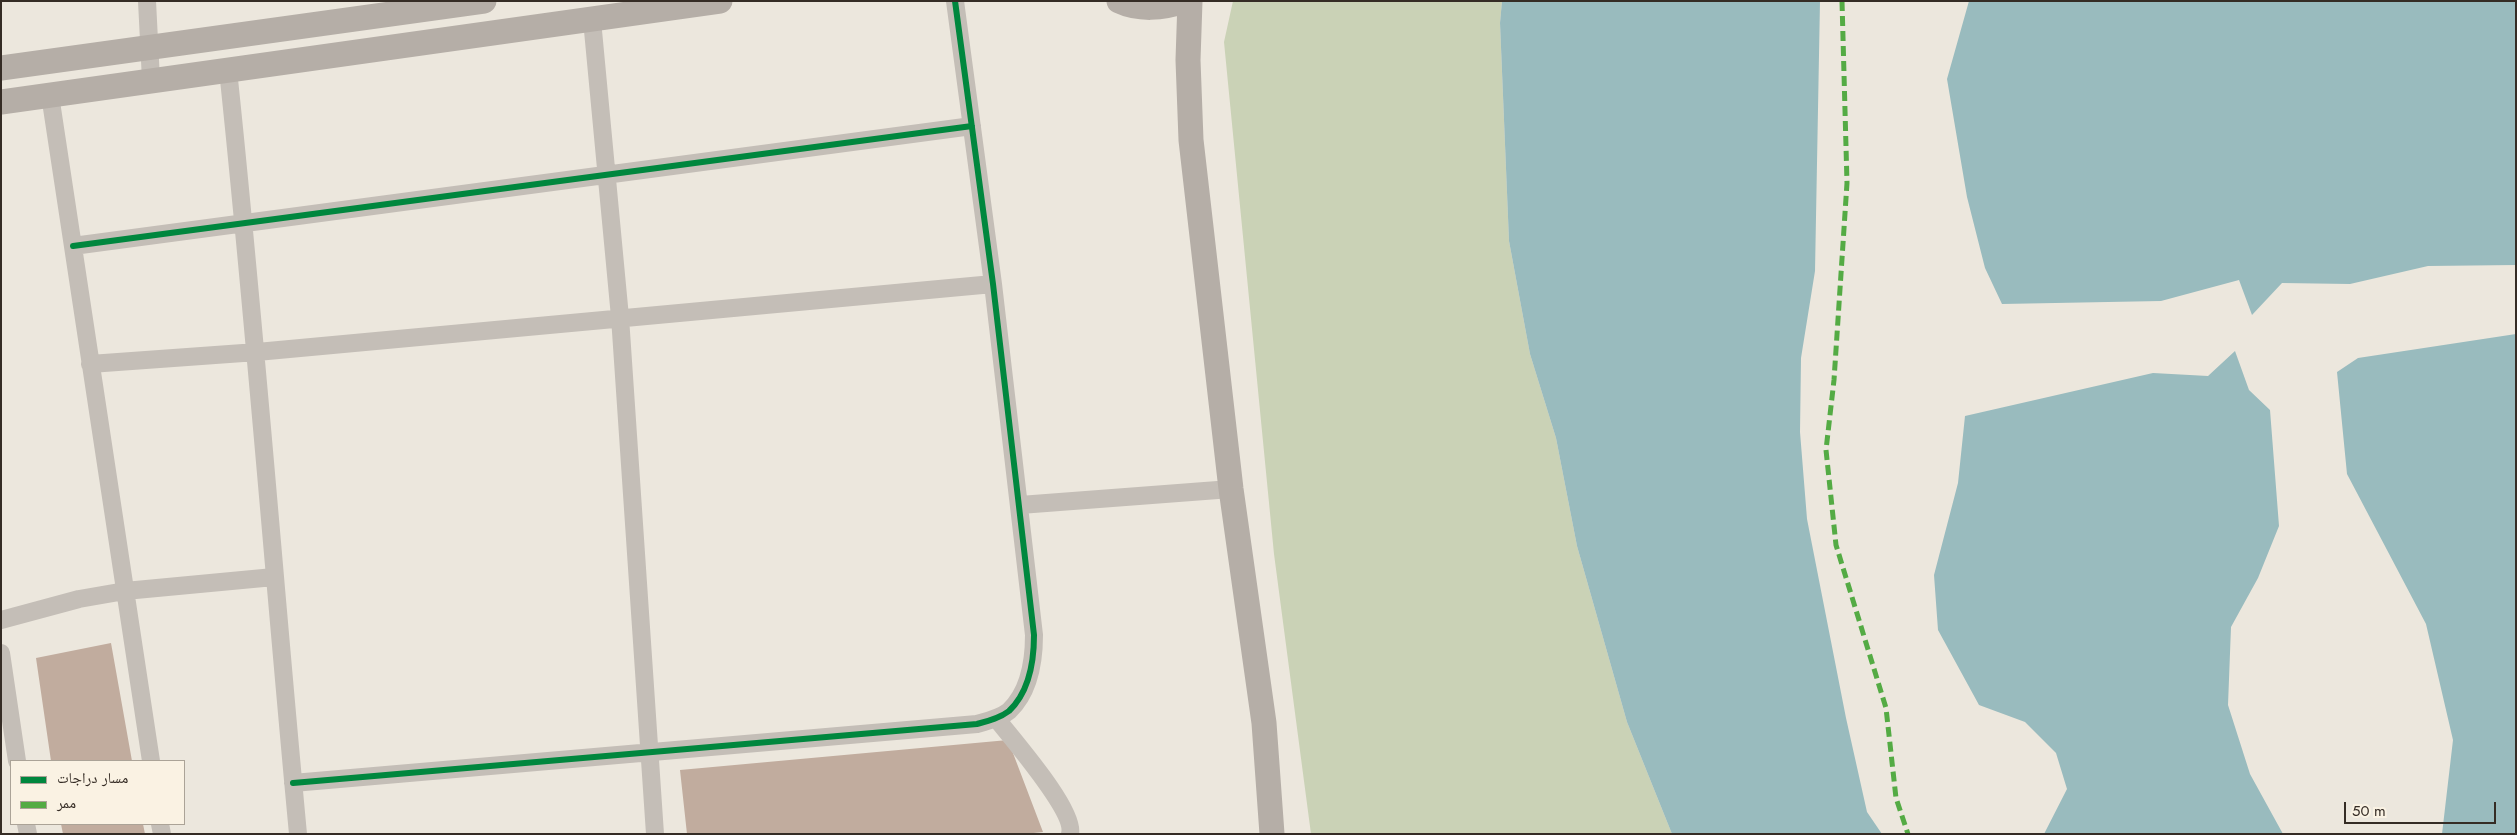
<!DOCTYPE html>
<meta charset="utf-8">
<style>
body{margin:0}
#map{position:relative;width:2517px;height:835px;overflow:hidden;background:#ece7dd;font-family:Jost,"Noto Naskh Arabic",sans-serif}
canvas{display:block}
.frame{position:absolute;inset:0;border:2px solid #352c25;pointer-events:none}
.legend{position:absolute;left:10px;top:760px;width:175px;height:65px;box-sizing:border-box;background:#faf2e3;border:1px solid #aba397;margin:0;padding:6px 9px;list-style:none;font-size:15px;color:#352c25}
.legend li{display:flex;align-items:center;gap:10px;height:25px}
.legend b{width:25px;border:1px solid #aba397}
.scale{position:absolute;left:2344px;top:802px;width:152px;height:22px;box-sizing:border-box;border:2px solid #352c25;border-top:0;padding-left:6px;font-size:15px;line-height:18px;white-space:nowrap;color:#352c25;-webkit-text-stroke:4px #faf2e3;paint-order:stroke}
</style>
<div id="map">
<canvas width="2517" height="835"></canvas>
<div class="frame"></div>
<ul class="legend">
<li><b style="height:6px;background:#00873e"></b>مسار دراجات</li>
<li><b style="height:6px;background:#54ab44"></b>ممر</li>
</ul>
<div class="scale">50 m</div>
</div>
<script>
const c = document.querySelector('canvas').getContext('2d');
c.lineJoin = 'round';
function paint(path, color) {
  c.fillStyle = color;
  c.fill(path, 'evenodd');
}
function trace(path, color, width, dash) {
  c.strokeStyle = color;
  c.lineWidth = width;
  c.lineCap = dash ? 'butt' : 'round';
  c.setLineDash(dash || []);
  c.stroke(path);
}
const green = new Path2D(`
 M 1233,1 L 1502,1 L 1500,23 L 1509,241 L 1530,354 L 1556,438 L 1577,546 L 1627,722 L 1672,834 L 1311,834 L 1274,554 L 1224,42 Z`);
const water = new Path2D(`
 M 1502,1 L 1820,1 L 1815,271 L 1801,358 L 1800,432 L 1807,519 L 1846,718 L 1867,812 L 1882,834 L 1672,834 L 1627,722 L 1577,546 L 1556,438 L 1530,354 L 1509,241 L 1500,23 Z
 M 1969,1 L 2516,1 L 2516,265 L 2428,266 L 2350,284 L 2282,283 L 2252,315 L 2239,280 L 2161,301 L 2002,304 L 1985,268 L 1967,197 L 1947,79 Z
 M 2516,334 L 2516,834 L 2442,834 L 2453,740 L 2426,624 L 2347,474 L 2337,372 L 2358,358 Z
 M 2235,351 L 2249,390 L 2270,410 L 2279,526 L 2258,578 L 2231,627 L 2228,705 L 2250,774 L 2283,834 L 2044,834 L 2067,789 L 2056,753 L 2025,722 L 1979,705 L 1938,630 L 1934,575 L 1958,483 L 1965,416 L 2153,373 L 2208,376 Z`);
const building = new Path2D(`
 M 111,643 L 132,761 L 51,761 L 36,658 Z
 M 1008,740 L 1043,832 L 1024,834 L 687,834 L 680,770 Z
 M 61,824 L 143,824 L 145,834 L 63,834 Z`);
const street = new Path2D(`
 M 147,1 L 151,80
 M 592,20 L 620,317 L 655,834
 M 228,70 C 255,324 274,579 298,834
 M 50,95 L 151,761
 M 73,246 C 372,206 672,168 972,126
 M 90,364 L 257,352 L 993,284
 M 1020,505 L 1231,489
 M 1,620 L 79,599 L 125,591 L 274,577
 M 1,653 L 17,761
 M 996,718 C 1012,739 1076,811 1070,834
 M 293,783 L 977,724 C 988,721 1000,718 1009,711 C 1029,692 1034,660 1034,635 L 993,284 L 955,1
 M 26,824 L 28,834
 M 160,824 L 162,834`);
const secondary = new Path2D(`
 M 1119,1 C 1138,10 1163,9 1183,1
 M 1190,1 L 1188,60 L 1191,140 L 1231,489 L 1264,723 L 1272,834
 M 1,68 L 484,1
 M 1,102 L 720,1`);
const quiet = new Path2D(`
 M 1842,1 L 1847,183 L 1834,380 L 1826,450 L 1836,545 L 1886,708 L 1896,798 L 1908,834`);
const cycleway = new Path2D(`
 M 73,246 C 372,206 672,168 972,126
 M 293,783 L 977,724 C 988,721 1000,718 1009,711 C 1029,692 1034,660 1034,635 L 993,284 L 955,1`);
paint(green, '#cad2b6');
paint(water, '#99bbbe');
paint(building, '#c1ac9e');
trace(street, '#c4beb7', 18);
trace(secondary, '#b5aea7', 25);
trace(quiet, '#54ab44', 5, [10, 5]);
trace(cycleway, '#00873e', 6);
</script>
